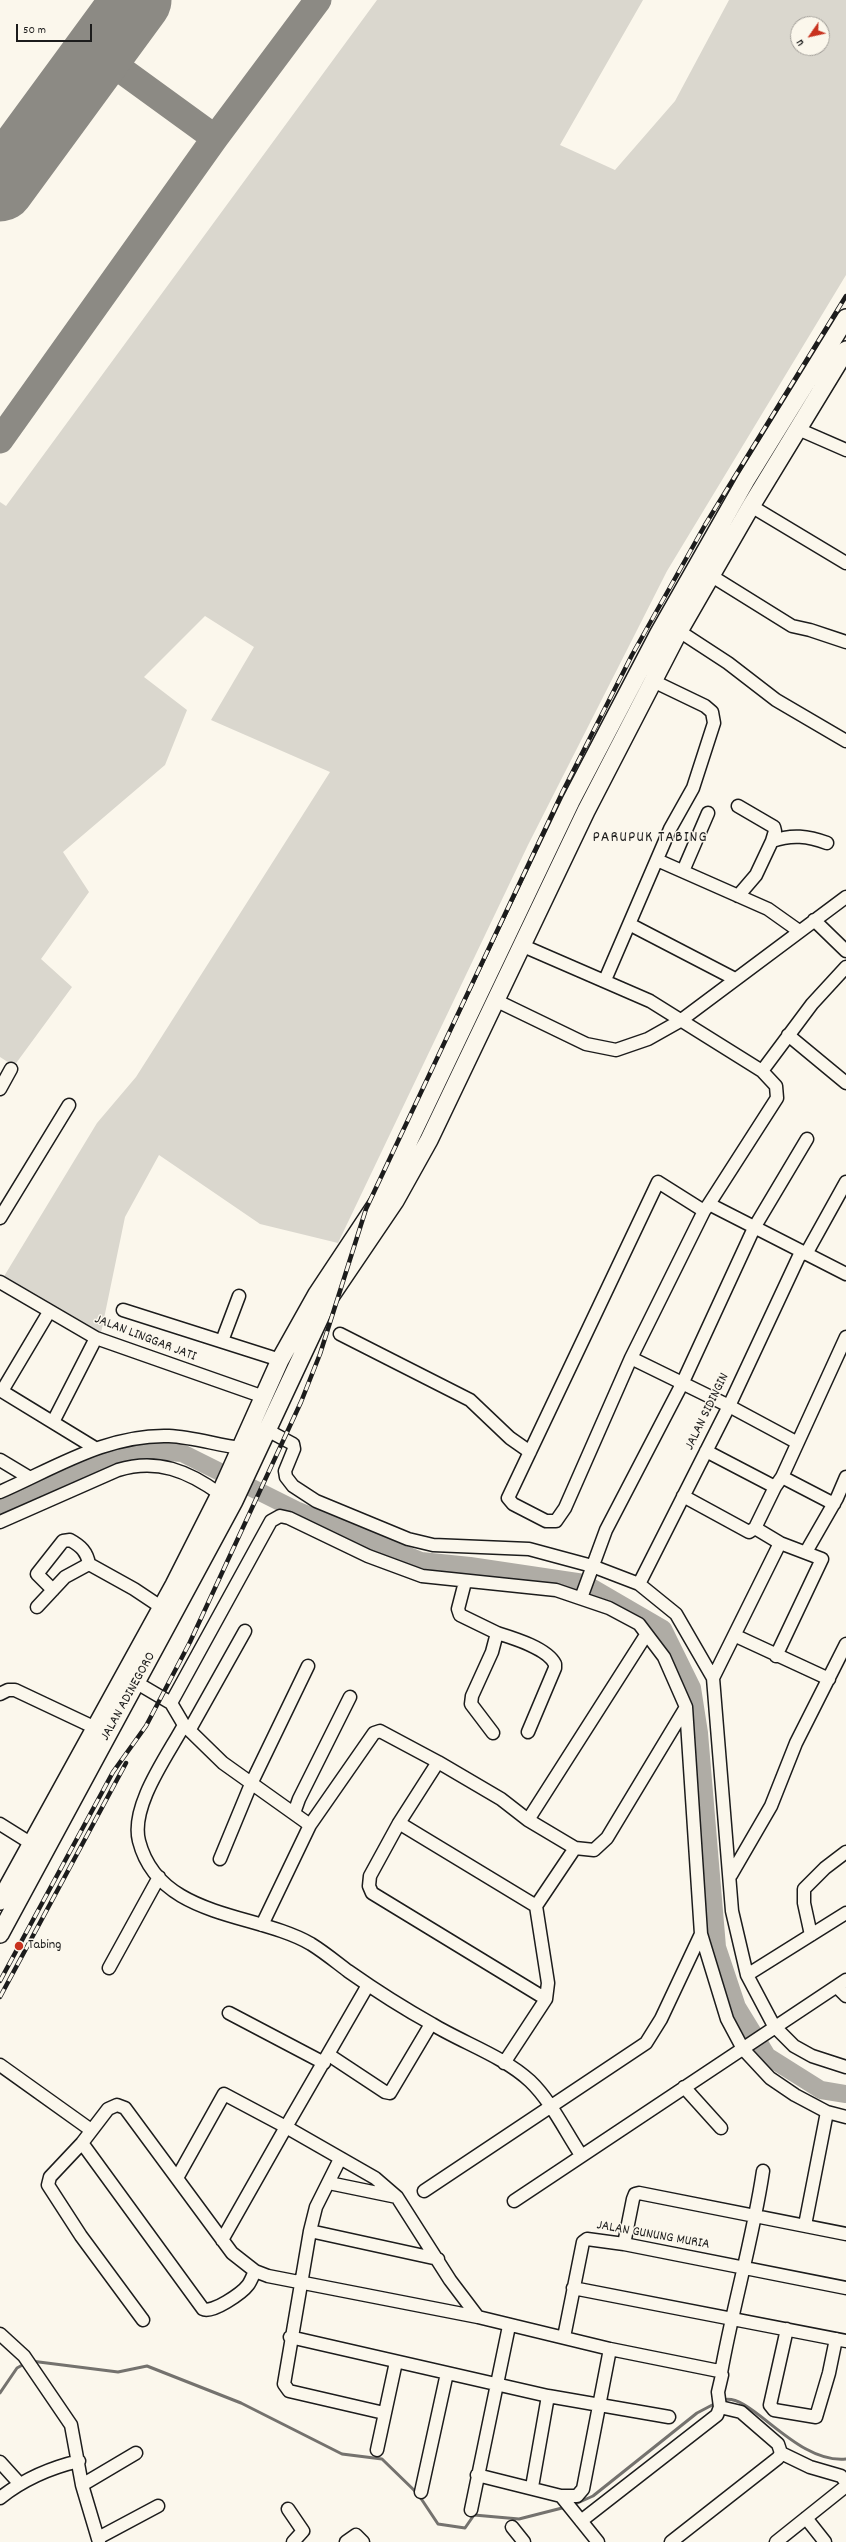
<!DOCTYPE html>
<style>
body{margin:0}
#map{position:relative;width:846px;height:2542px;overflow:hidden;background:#fbf7ec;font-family:Dekko,sans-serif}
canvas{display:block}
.north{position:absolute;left:790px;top:16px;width:40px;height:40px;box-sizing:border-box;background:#fbf7ec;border:1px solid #a29f99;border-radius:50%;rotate:236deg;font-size:11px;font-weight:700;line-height:16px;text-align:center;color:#1c1c1c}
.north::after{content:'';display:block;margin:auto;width:14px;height:18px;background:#c8321e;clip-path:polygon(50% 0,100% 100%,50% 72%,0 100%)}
.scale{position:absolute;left:16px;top:24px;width:76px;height:18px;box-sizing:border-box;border:2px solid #1c1c1c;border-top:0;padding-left:5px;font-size:12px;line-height:14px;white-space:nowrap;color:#1c1c1c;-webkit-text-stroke:3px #fbf7ec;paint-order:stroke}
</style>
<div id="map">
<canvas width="846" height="2542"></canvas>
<div class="north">U</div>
<div class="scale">50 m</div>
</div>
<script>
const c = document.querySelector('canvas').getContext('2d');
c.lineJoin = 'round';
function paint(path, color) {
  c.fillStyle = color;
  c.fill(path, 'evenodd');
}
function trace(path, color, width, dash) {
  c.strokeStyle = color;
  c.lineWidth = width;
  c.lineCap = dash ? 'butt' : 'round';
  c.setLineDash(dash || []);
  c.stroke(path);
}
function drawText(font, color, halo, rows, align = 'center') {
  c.font = font + ' Dekko,sans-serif';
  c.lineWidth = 3;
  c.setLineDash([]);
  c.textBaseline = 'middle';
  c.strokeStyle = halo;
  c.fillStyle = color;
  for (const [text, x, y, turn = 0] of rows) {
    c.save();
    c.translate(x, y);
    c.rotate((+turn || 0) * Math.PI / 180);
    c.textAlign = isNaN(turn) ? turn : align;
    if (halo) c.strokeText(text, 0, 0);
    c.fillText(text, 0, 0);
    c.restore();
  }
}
const green = new Path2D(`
 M 377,0 L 643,0 L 560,145 L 615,170 L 675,101 L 729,0 L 846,0 L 846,275 L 667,571 L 528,845 L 338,1243 L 260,1224 L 159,1155 L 125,1217 L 101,1333 L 3,1278 L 97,1123 L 136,1077 L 330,772 L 211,720 L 254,647 L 205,616 L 144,677 L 187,710 L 165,765 L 63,852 L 89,892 L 41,959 L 72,987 L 14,1066 L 0,1057 L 0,502 L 6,506 ZM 798,24 L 822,24 L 822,48 L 798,48 Z`);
const stream = new Path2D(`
 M 31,2361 L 118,2372 L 147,2366 L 241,2403 L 342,2454 L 382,2459 L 418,2494 L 438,2524 L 465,2528 L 474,2515 L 519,2519 L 566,2507
 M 0,2393 L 17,2368 L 26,2363
 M 723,2400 C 750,2391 795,2464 846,2459
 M 573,2505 L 593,2496 L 697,2413 L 716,2403`);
const river = new Path2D(`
 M 0,1509 L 120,1454 L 140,1450 L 182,1453 L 296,1510 L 421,1561 L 470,1566 L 584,1583 L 663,1629 L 692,1688 L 699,1733 L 717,1947 L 737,2007 L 767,2056 L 821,2090 L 846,2094`);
const taxiway = new Path2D(`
 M 98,53 L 215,138
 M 0,440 L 215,138 L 318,0`);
const runway = new Path2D(`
 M 0,187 L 137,0`);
const minor = new Path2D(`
 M 798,429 L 846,450
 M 751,506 L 846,563
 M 710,575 L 792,626 L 810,630 L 846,642
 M 679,631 L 728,663 L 776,700 L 846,741
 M 738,806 L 774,827 L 775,831 L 772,841
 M 657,860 L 768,909 L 799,931
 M 683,871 L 708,813
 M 738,896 L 756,875 L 772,841 C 792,834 808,836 827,843
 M 814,920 L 846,951
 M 631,925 L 735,979
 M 521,945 L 650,1001 L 762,1071 L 776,1086 L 777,1098 L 709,1204
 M 605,980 L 670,829 L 693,788 L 714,723 L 712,712 L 705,706 L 653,681
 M 495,1000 L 586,1044 L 616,1050 L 648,1039 L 680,1021 L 846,897
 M 788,1035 L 846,1083
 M 762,1071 L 812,1004 L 846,967
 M 0,1089 L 11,1069
 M 704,1211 L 631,1358 L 565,1508 L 556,1521 L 546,1521 L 513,1504 L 508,1498 L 658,1182 L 704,1211 L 709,1204 L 846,1274
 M 0,1218 L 69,1105
 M 806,1254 L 846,1182
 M 0,1282 L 96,1338 L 264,1397
 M 123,1310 L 280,1360
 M 340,1334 L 470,1400 L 510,1438 L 530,1452
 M 222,1341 L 239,1296
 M 631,1358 L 729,1406 L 796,1442
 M 0,1390 L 95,1448
 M 2,1391 L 49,1312
 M 53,1422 L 96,1338
 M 267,1430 L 293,1444 L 294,1449 L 285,1471 L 286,1477 L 293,1486 L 316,1501 L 408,1539 L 433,1545 L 529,1549 L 592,1566 L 639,1584 L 676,1614 L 713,1678 L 732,1911 L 747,1975 L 774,2026 L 794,2046 L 812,2056 L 846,2067
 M 706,1451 L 775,1487 L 782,1477 L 834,1504
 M 0,1460 L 30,1478
 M 782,1477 L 846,1337
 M 0,1492 C 55,1468 107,1434 169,1436 C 193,1437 217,1445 241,1448
 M 683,1496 L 749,1532 L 755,1528 L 775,1487
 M 0,1522 L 118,1470 C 157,1458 188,1471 220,1494
 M 755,1528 L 780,1543 L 822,1559 L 776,1656
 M 806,1552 L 837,1498 L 846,1477
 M 465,1582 L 458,1609 L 460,1615 L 497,1633 L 492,1652 L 472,1696 L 471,1704 L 493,1733
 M 639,1584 L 729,1406 L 801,1252
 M 53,1590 L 37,1574 L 63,1541 L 70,1540 C 81,1546 87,1552 89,1564
 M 581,1598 L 606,1530 L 682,1384 L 754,1228 L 807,1139
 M 37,1607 L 65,1577 L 89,1564 L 134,1589 L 161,1607
 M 497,1633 C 513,1638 547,1648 555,1664 L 555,1668 L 528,1732
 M 736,1636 L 829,1679
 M 713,1678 L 780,1543
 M 137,1683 L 171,1703 L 184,1725 C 168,1755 130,1806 139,1841 C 159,1919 256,1912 311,1944 C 324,1952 336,1962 348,1971 C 375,1990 403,2008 432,2024 C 463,2043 503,2056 530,2081 C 551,2101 565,2131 581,2155
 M 0,1694 L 8,1690 L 15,1690 L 102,1731
 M 171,1703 L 271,1521 L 280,1516 L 289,1518 L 368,1556 L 422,1576 L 556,1590 L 609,1608 L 639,1624 L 664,1657 L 686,1707 L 701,1934 L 727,2019 L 743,2049 L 770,2078 L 795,2095 L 827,2112 L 846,2117
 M 184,1725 L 223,1763 L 310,1825
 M 190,1729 L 245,1631
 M 438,1762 L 399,1823 L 370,1876 L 369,1886 L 372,1893 L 546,1999
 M 294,1813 L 299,1799 L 350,1697
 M 528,1820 L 646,1635
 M 399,1823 L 536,1906
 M 0,1824 L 32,1844
 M 220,1859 L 251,1784 L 308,1666
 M 731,1875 L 771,1806 L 796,1743 L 846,1644
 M 262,1925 L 310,1825 L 374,1733 L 380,1731 L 438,1762 L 501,1799 L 528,1820 L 575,1848 L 594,1850 L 607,1838 L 686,1707
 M 811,1935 L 804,1903 L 804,1889 L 825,1868 L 846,1852
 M 109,1968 L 159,1877
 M 747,1975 L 846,1913
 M 368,1985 L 286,2127 L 375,2178 L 397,2197 L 450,2280 L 478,2317 L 610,2349 L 719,2371 L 722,2375 L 718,2392 L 720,2407 L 741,2412 L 778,2444 L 781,2453 L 778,2458 L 671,2542
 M 837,1987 L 846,1996
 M 229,2013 L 324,2063
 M 329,2055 L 385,2092 L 390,2093 L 431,2024
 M 504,2063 L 546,1999 L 548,1983 L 536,1906 L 575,1848
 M 0,2065 L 91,2130
 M 684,2087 L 721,2128
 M 82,2143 L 203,2309 C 212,2314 242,2293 248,2285 C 251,2281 253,2275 255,2271
 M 340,2159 L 316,2207 L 310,2231 L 284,2384 L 289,2391 L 384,2413
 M 177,2178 L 224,2094 L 286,2127 L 222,2240
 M 329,2183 L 397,2197
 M 424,2191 L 646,2043 L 661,2019 L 701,1934
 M 514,2201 L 846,1980
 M 805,2225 L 827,2112
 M 310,2231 L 438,2259
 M 624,2244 L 633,2199 L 635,2194 L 639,2193 L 846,2234
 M 573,2288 L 846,2341
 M 143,2320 L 81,2236 L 48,2185 L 50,2177 L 82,2143 L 108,2109 L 117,2105 L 125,2108 L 232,2253 L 255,2271 L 268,2276 L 478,2317
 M 787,2329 L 770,2405 L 774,2410 L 816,2417 L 829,2373 L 836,2339
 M 0,2334 L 24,2356 L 71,2425 L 82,2485 L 99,2542
 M 290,2337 L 548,2396 L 669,2417
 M 564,2337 L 583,2242 L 587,2239 L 624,2244 L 846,2288
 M 721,2373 C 733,2305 753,2239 763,2171
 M 377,2450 L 396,2362
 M 781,2453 L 810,2467 L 841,2476 L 846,2482
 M 0,2462 L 19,2483
 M 477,2475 L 561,2496 L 577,2496 L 583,2489 L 610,2349
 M 82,2485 L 136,2453
 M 532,2487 L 548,2396
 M 421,2492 L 447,2373
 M 561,2496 L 598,2542
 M 0,2498 C 24,2479 49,2468 79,2461
 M 288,2509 L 303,2531 L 293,2542
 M 471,2510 L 509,2326
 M 806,2518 L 825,2542
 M 581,2521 L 717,2415 L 720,2407
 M 512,2527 L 524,2542
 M 98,2538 L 158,2506
 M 346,2542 L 356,2535 L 363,2542
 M 776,2542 L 846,2486`);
const highway = new Path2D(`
 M 0,1901 L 174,1585 L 220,1494 L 280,1360 L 317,1294 L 384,1193 L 571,801 L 659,633 L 746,480 L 846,318
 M 0,1934 L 234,1501 L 328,1300 L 395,1201 L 429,1140 L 586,811 L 679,631 L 751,506 L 846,350`);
const rail = new Path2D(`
 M 0,1981 L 113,1772 L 146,1726 L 190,1642 L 301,1402 L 320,1354 L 366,1209 L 563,791 L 632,655 L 705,525 L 846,296
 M 0,1997 L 126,1763`);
const markers = [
 [19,1946,5,"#c8321e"]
];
const streetNames = [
 ["JALAN LINGGAR JATI",145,1339,21],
 ["JALAN SIDINGIN",708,1412,-64],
 ["JALAN ADINEGORO",129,1697,-61],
 ["JALAN GUNUNG MURIA",653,2236,10]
];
const poiNames = [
 ["Tabing",28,1946]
];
const quarterNames = [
 ["PARUPUK TABING",650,839]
];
paint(green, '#dad7ce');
trace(stream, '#74726e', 3);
trace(river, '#afaca5', 18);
trace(taxiway, '#8c8a84', 27);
trace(runway, '#8c8a84', 69);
trace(minor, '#1c1c1c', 15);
trace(highway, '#1c1c1c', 20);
trace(minor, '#fbf7ec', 12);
trace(highway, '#fbf7ec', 17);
trace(rail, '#1c1c1c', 4.5);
trace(rail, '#fbf7ec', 3, [9]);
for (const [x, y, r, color] of markers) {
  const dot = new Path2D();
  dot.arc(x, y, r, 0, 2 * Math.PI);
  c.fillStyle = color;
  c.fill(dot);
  trace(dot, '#fbf7ec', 1.5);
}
drawText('14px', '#1c1c1c', '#fbf7ec', streetNames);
drawText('14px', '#1c1c1c', '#fbf7ec', poiNames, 'left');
c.letterSpacing = '1px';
drawText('16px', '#1c1c1c', '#fbf7ec', quarterNames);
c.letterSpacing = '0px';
</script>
